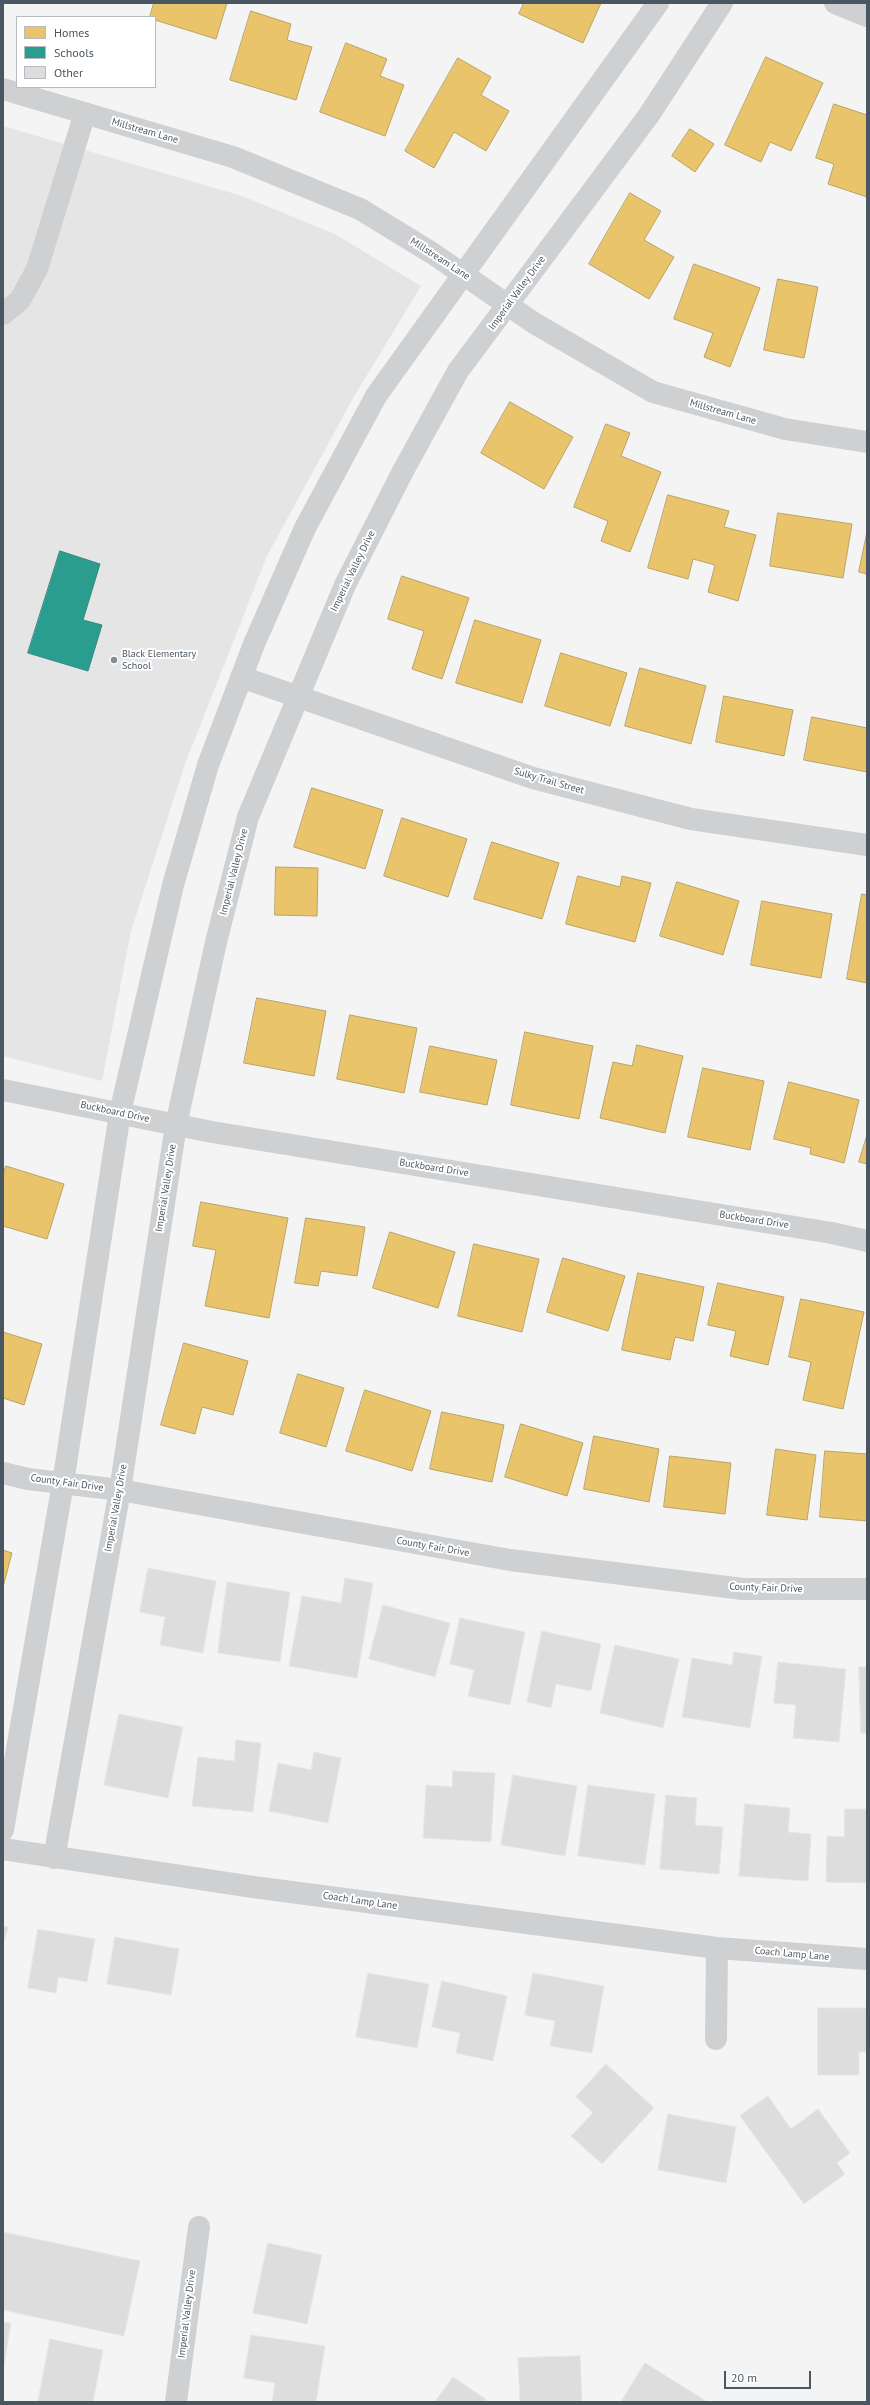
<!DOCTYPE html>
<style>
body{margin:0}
#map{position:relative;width:870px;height:2405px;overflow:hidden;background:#f4f4f4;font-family:"PT Sans",sans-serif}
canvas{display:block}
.frame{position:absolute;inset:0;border:4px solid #4a5661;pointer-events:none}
.legend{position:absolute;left:16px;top:16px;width:140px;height:72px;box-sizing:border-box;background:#fff;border:1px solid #b7bbc0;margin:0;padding:5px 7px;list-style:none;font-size:12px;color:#4a5661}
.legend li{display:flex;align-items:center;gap:8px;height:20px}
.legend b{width:20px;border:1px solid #b7bbc0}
.scale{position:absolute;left:724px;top:2371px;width:87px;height:18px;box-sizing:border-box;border:2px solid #4a5661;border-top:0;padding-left:5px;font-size:12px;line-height:14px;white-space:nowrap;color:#4a5661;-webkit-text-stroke:3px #fff;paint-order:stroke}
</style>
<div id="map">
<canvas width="870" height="2405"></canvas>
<div class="frame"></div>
<ul class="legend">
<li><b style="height:11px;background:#e9c46a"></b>Homes</li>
<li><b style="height:11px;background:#2a9d8f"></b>Schools</li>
<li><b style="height:11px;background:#ddddde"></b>Other</li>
</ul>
<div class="scale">20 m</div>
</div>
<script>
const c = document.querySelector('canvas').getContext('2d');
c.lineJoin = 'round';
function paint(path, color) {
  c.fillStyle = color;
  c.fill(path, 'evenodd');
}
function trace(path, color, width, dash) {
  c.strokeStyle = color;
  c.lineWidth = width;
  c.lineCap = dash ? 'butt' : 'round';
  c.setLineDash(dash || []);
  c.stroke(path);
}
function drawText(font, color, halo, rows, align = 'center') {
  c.font = font + ' "PT Sans",sans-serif';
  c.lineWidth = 4;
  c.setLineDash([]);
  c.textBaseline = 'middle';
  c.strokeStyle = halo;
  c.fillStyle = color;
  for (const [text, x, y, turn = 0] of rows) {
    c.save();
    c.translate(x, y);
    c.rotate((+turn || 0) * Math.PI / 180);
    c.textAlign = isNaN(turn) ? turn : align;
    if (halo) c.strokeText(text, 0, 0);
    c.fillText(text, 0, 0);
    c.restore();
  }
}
const education = new Path2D(`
 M 3,126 L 242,196 L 335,234 L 421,286 L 352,400 L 267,556 L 185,764 L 131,931 L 102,1081 L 3,1056 Z`);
const homes = new Path2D(`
 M 154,3 L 227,3 L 216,39 L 155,20 L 155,17 L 150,17 Z
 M 524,3 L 601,3 L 583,43 L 519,14 Z
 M 251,11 L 291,24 L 287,40 L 312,47 L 296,100 L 230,80 Z
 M 346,43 L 387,59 L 380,76 L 404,85 L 385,136 L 320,112 Z
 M 766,57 L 823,83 L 791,151 L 770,142 L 761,162 L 725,145 Z
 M 458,58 L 491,77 L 481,95 L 509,111 L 486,151 L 454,132 L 434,168 L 405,151 Z
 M 834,104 L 867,115 L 867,197 L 828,184 L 834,164 L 816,158 Z
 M 690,129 L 714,144 L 695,172 L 672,156 Z
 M 630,193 L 661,211 L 644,240 L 674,257 L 649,299 L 589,264 Z
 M 694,264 L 760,288 L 730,367 L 704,357 L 713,333 L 674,319 Z
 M 778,279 L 818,287 L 804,358 L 764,350 Z
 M 510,402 L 573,437 L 544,489 L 481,453 Z
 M 606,424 L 630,433 L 621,456 L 661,472 L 630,552 L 601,541 L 608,521 L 574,507 Z
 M 668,495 L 729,511 L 724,527 L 756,535 L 738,601 L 708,592 L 715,565 L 693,559 L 688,579 L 648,568 Z
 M 778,513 L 852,524 L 843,578 L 770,566 Z
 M 867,532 L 867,574 L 859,572 Z
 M 402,576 L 469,598 L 442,679 L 412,669 L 424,631 L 388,619 Z
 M 475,620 L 541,640 L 522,703 L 456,683 Z
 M 561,653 L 627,673 L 610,726 L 545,706 Z
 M 640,668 L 706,686 L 691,744 L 625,726 Z
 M 724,696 L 793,710 L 784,756 L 716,742 Z
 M 812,717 L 867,728 L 867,772 L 804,760 Z
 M 312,788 L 383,810 L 365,869 L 294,847 Z
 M 402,818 L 467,839 L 448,897 L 384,876 Z
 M 492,842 L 559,863 L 542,919 L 474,899 Z
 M 276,867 L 318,868 L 317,916 L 275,915 Z
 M 578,876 L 620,887 L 622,876 L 651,883 L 635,942 L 566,924 Z
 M 677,882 L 739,901 L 723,955 L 660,936 Z
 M 862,894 L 867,895 L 867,983 L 847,979 Z
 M 762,901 L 832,914 L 821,978 L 751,965 Z
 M 257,998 L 326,1011 L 314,1076 L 244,1063 Z
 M 350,1015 L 417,1028 L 404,1093 L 337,1079 Z
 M 525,1032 L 593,1046 L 579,1119 L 511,1105 Z
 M 637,1045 L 683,1056 L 665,1133 L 600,1118 L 613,1062 L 632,1066 Z
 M 430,1046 L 497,1060 L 487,1105 L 420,1092 Z
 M 703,1068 L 764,1081 L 750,1150 L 688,1137 Z
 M 789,1082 L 859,1100 L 844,1163 L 810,1154 L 811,1148 L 774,1139 Z
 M 867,1135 L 867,1164 L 859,1162 Z
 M 6,1166 L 64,1184 L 47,1239 L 3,1226 L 3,1176 Z
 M 201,1202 L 288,1218 L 269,1318 L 205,1306 L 216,1250 L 193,1246 Z
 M 306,1218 L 365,1227 L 357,1276 L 321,1271 L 318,1286 L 295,1283 Z
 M 390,1232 L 455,1252 L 438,1308 L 373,1288 Z
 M 474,1244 L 539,1259 L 522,1332 L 458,1316 Z
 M 563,1258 L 625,1276 L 608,1331 L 547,1312 Z
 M 638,1273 L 704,1287 L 693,1341 L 675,1337 L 670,1360 L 622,1350 Z
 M 718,1283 L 784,1297 L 768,1365 L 730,1356 L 736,1331 L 708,1325 Z
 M 801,1299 L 864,1312 L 843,1409 L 803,1400 L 811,1362 L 789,1357 Z
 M 3,1332 L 42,1344 L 24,1405 L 3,1398 Z
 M 184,1343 L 248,1361 L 233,1415 L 202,1407 L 195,1434 L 161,1425 Z
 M 298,1374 L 344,1388 L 326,1447 L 280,1433 Z
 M 365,1390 L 431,1411 L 412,1471 L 346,1451 Z
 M 442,1412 L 504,1425 L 492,1482 L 430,1469 Z
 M 521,1424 L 583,1443 L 567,1496 L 505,1477 Z
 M 594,1436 L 659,1449 L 649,1502 L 584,1489 Z
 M 776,1449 L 816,1455 L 807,1520 L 767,1515 Z
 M 825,1451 L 867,1454 L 867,1521 L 820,1517 Z
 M 670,1456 L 731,1463 L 725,1514 L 664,1507 Z
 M 3,1550 L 12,1553 L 3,1587 Z`);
const schools = new Path2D(`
 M 60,551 L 100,564 L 83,620 L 102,625 L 88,671 L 28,653 Z`);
const building = new Path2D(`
 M 148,1568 L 216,1581 L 203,1653 L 160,1645 L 165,1617 L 140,1612 Z
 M 345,1578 L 373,1583 L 357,1678 L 289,1666 L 302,1596 L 341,1603 Z
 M 227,1582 L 290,1592 L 280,1662 L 218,1653 Z
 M 383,1605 L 450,1623 L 435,1677 L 369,1659 Z
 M 460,1618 L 525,1632 L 510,1705 L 468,1696 L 474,1670 L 450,1664 Z
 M 542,1631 L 601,1644 L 591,1691 L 556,1684 L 551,1708 L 527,1702 Z
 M 615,1645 L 679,1659 L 663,1728 L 600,1713 Z
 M 734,1652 L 762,1656 L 750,1728 L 682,1717 L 692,1658 L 732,1665 Z
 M 778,1662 L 846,1669 L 839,1742 L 793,1738 L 796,1705 L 774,1703 Z
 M 859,1667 L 867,1667 L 867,1733 L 861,1733 Z
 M 119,1714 L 183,1727 L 168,1798 L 104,1785 Z
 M 236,1740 L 261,1743 L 253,1812 L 192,1806 L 198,1757 L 234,1761 Z
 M 314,1752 L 341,1758 L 328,1823 L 269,1811 L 278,1763 L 311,1770 Z
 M 453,1771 L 495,1773 L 491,1842 L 423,1838 L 426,1785 L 452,1787 Z
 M 513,1775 L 577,1786 L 565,1856 L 501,1845 Z
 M 588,1785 L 655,1794 L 645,1865 L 578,1856 Z
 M 666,1795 L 697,1798 L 695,1825 L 723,1827 L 719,1874 L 660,1869 Z
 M 745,1804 L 790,1808 L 788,1832 L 811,1834 L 808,1881 L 739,1876 Z
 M 845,1809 L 867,1809 L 867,1883 L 826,1882 L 827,1836 L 844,1837 Z
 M 3,1926 L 8,1927 L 3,1945 Z
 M 38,1929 L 95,1939 L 87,1982 L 58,1977 L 56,1993 L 28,1988 Z
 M 115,1937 L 179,1949 L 171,1995 L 107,1984 Z
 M 368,1973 L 429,1984 L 417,2048 L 356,2037 Z
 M 533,1973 L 604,1986 L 592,2053 L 550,2046 L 555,2021 L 525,2015 Z
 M 442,1981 L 507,1996 L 493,2061 L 456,2053 L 460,2033 L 432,2027 Z
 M 818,2008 L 867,2008 L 867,2052 L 859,2052 L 859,2075 L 818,2075 Z
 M 606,2064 L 654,2108 L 602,2164 L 571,2136 L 593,2113 L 576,2097 Z
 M 768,2096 L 791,2129 L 818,2109 L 850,2153 L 837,2163 L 845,2174 L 804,2204 L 740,2116 Z
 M 668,2114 L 736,2127 L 726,2183 L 658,2170 Z
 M 3,2232 L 140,2261 L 124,2336 L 3,2310 Z
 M 268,2243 L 322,2255 L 307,2324 L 253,2313 Z
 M 3,2322 L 11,2323 L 3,2371 Z
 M 251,2335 L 325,2346 L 316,2402 L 272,2402 L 275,2383 L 244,2378 Z
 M 50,2339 L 103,2350 L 93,2402 L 38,2402 Z
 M 580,2356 L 582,2402 L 520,2402 L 518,2358 Z
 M 645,2363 L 706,2401 L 706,2402 L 621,2402 Z
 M 453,2377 L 487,2400 L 486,2402 L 435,2402 Z`);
const minor = new Path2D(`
 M 835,3 L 867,16
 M 3,89 L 233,157 L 360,209 L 432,253 L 534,323 L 653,392 L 785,429 L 867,442
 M 3,314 L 20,300 L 37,269 L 85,113
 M 241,677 L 533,778 L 691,819 L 867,845
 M 3,1090 L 212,1132 L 832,1233 L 867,1241
 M 3,1473 L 28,1479 L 120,1490 L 510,1560 L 743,1589 L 867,1589
 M 3,1830 L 63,1483 L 120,1113 L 173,885 L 208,765 L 254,644 L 305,528 L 376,396 L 658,3
 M 3,1849 L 253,1887 L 717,1948 L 867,1959
 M 54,1858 L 120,1490 L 176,1125 L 216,942 L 248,817 L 345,585 L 403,471 L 458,371 L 649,115 L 722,3
 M 716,2039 L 717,1948
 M 176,2402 L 199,2227`);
const markers = [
 [114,660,4,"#868d94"]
];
const streetNames = [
 ["Millstream Lane",145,131,16],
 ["Millstream Lane",440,259,33],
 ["Imperial Valley Drive",517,293,-54],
 ["Millstream Lane",723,412,16],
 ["Imperial Valley Drive",353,571,-64],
 ["Sulky Trail Street",549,781,16],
 ["Imperial Valley Drive",234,872,-76],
 ["Buckboard Drive",115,1112,12],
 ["Buckboard Drive",434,1168,9],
 ["Imperial Valley Drive",166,1188,-81],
 ["Buckboard Drive",754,1220,9],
 ["County Fair Drive",67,1483,8],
 ["Imperial Valley Drive",116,1508,-80],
 ["County Fair Drive",433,1547,10],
 ["County Fair Drive",766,1588,2],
 ["Coach Lamp Lane",360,1901,8],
 ["Coach Lamp Lane",792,1954,5],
 ["Imperial Valley Drive",187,2314,-83]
];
const poiNames = [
 ["Black Elementary",122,654],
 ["School",122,666]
];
paint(education, '#e6e5e6');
paint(homes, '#e9c46a');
trace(homes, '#b9a367', 1);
paint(schools, '#2a9d8f');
trace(schools, '#348881', 1);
paint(building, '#ddddde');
trace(building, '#e5e6e7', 1);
trace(minor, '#ced0d2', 22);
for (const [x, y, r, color] of markers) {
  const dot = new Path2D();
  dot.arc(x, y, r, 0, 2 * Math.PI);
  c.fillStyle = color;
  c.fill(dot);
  trace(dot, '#fff', 1.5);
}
drawText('10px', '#4a5661', '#fff', streetNames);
drawText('10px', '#4a5661', '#fff', poiNames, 'left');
</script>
